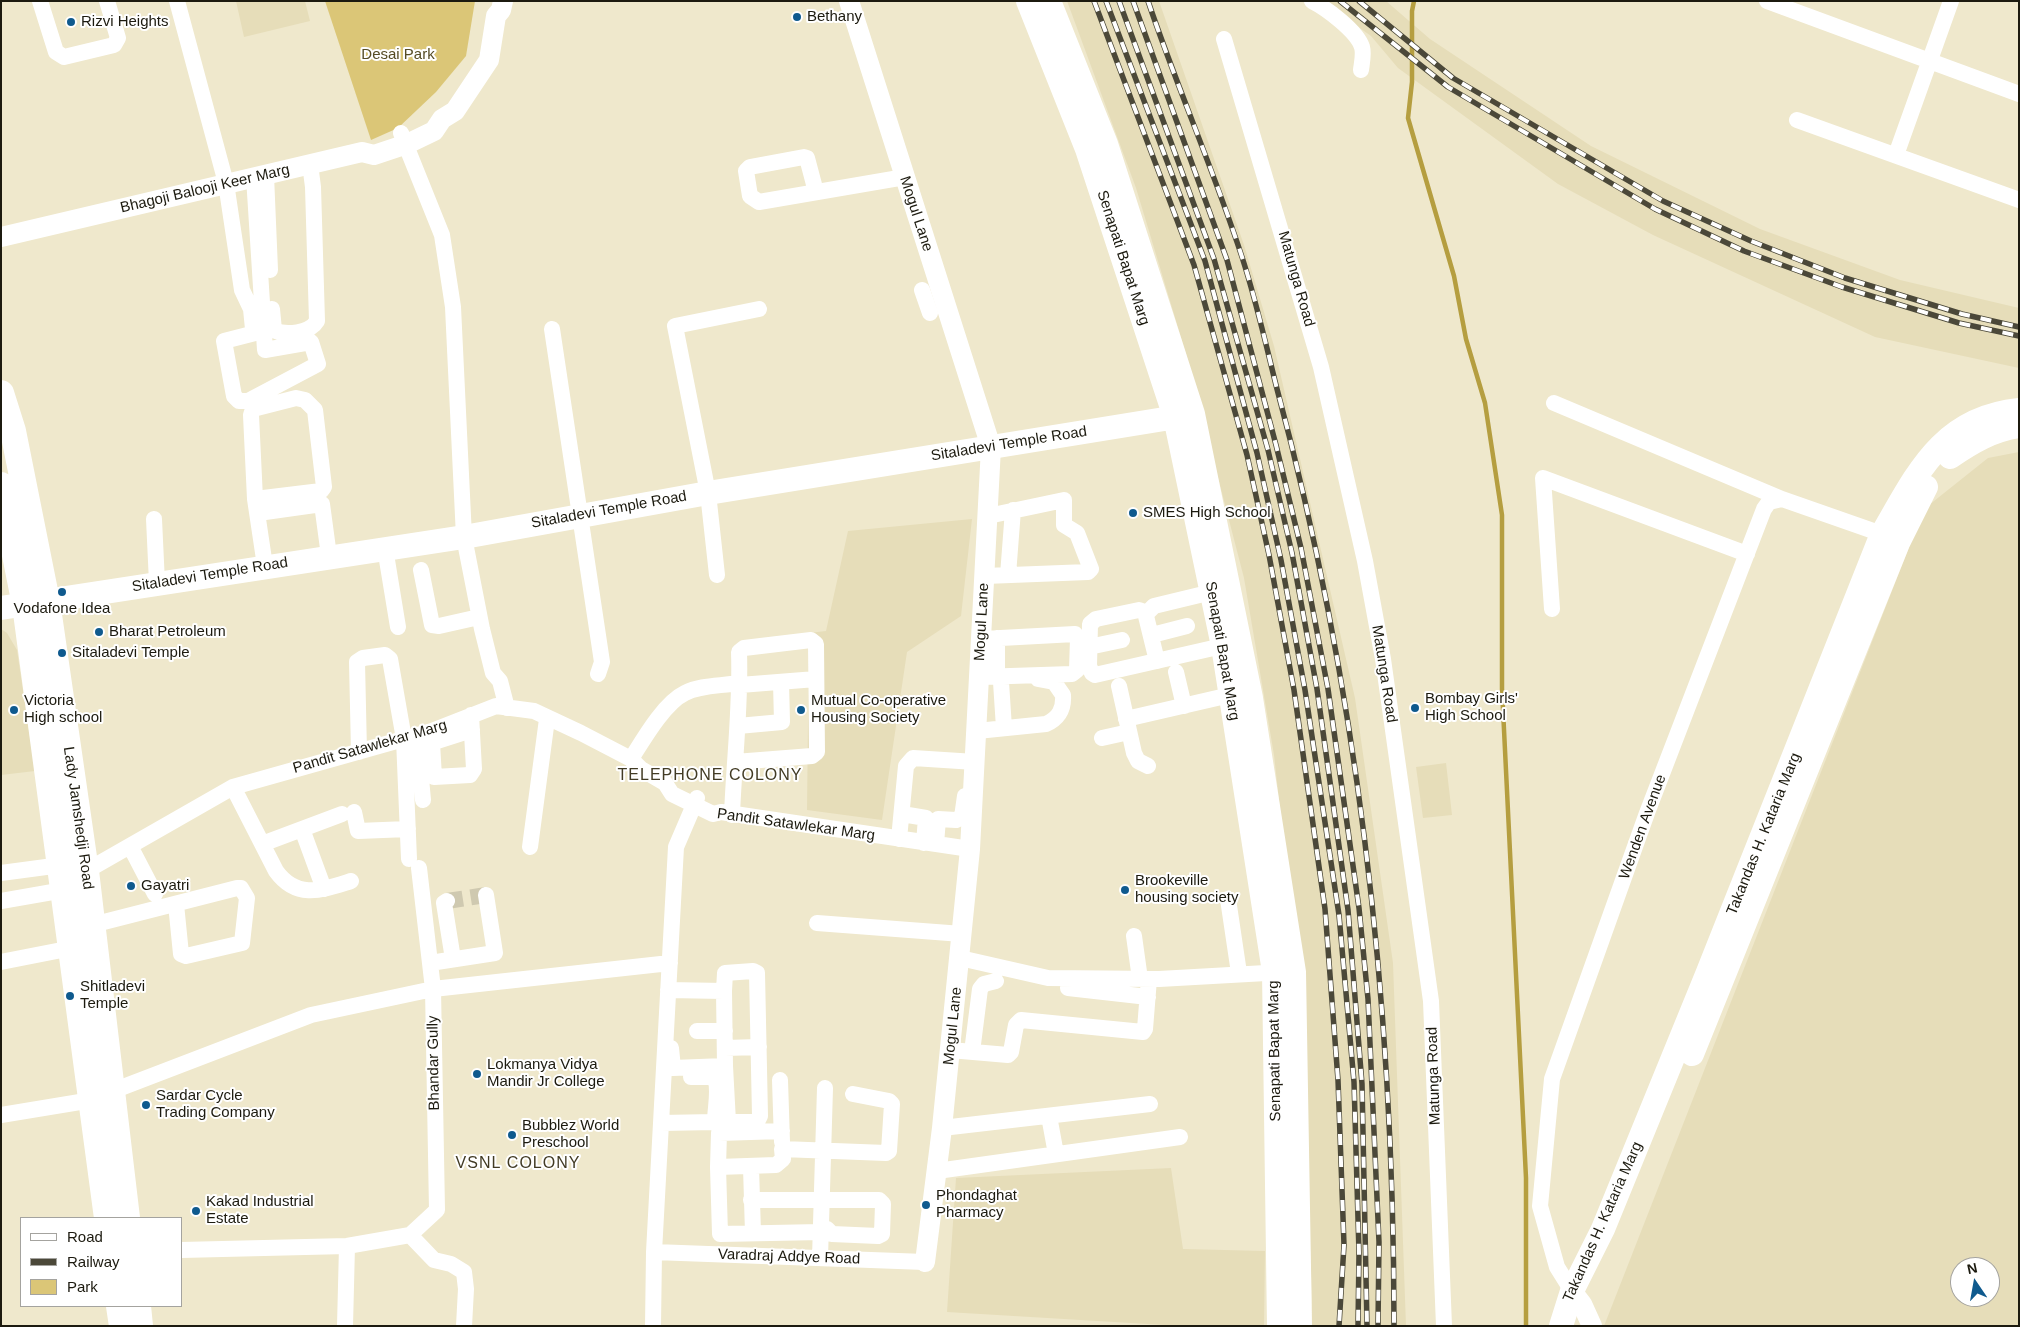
<!DOCTYPE html>
<style>
body{margin:0}
#map{position:relative;width:2020px;height:1327px;overflow:hidden;background:#efe8cc;font-family:Helvetica,sans-serif}
canvas{display:block}
.frame{position:absolute;inset:0;border:2px solid #1c1a0f;pointer-events:none}
.legend{position:absolute;left:20px;top:1217px;width:162px;height:90px;box-sizing:border-box;background:#fff;border:1px solid #a4a39f;margin:0;padding:6px 9px;list-style:none;font-size:15px;color:#1c1a0f}
.legend li{display:flex;align-items:center;gap:10px;height:25px}
.legend b{width:25px;border:1px solid #a4a39f}
.north{position:absolute;left:1950px;top:1257px;width:50px;height:50px;box-sizing:border-box;background:#fff;border:1px solid #a4a39f;border-radius:50%;rotate:348deg;font-size:14px;font-weight:700;line-height:20px;text-align:center;color:#1c1a0f}
.north::after{content:'';display:block;margin:auto;width:18px;height:22px;background:#0f5a8e;clip-path:polygon(50% 0,100% 100%,50% 72%,0 100%)}
</style>
<div id="map">
<canvas width="2020" height="1327"></canvas>
<div class="frame"></div>
<ul class="legend">
<li><b style="height:6px;background:#fff"></b>Road</li>
<li><b style="height:6px;background:#4b4839"></b>Railway</li>
<li><b style="height:14px;background:#dbc677"></b>Park</li>
</ul>
<div class="north">N</div>
</div>
<script>
const c = document.querySelector('canvas').getContext('2d');
c.lineJoin = 'round';
function paint(path, color) {
  c.fillStyle = color;
  c.fill(path, 'evenodd');
}
function trace(path, color, width, dash) {
  c.strokeStyle = color;
  c.lineWidth = width;
  c.lineCap = dash ? 'butt' : 'round';
  c.setLineDash(dash || []);
  c.stroke(path);
}
function drawText(font, color, halo, rows, align = 'center') {
  c.font = font + ' Helvetica,sans-serif';
  c.lineWidth = 4;
  c.setLineDash([]);
  c.textBaseline = 'middle';
  c.strokeStyle = halo;
  c.fillStyle = color;
  for (const [text, x, y, turn = 0] of rows) {
    c.save();
    c.translate(x, y);
    c.rotate((+turn || 0) * Math.PI / 180);
    c.textAlign = isNaN(turn) ? turn : align;
    if (halo) c.strokeText(text, 0, 0);
    c.fillText(text, 0, 0);
    c.restore();
  }
}
const built = new Path2D(`
 M 236,1 L 305,1 L 310,21 L 244,37 Z
 M 1067,1 L 1159,1 L 1244,245 L 1274,346 L 1355,698 L 1393,963 L 1406,1326 L 1311,1326 L 1312,1301 L 1300,990 L 1274,755 L 1244,578 L 1186,354 L 1136,188 Z
 M 1322,1 L 1386,1 L 1430,39 L 1591,146 L 1760,229 L 1900,280 L 2019,308 L 2019,368 L 1875,337 L 1653,235 L 1558,184 L 1398,68 L 1371,36 Z
 M 2019,452 L 2019,1326 L 1604,1326 L 1924,509 L 1988,458 ZM 1960,1267 L 1990,1267 L 1990,1297 L 1960,1297 Z
 M 972,519 L 961,616 L 907,652 L 882,820 L 807,810 L 809,633 L 826,631 L 848,531 Z
 M 1,629 L 7,633 L 17,650 L 35,771 L 1,775 Z
 M 1446,763 L 1452,815 L 1423,818 L 1416,767 Z
 M 1171,1168 L 1183,1249 L 1265,1251 L 1264,1326 L 1181,1326 L 947,1312 L 956,1178 Z`);
const green = new Path2D(`
 M 325,1 L 475,1 L 466,56 L 436,92 L 398,128 L 371,140 Z`);
const stream = new Path2D(`
 M 1414,1 L 1412,11 L 1412,82 L 1408,118 L 1454,276 L 1466,339 L 1485,403 L 1502,515 L 1502,689 L 1526,1178 L 1526,1326`);
const minorTunnel = new Path2D(`
 M 447,901 L 486,895`);
const minor = new Path2D(`
 M 40,1 L 56,52 L 64,57 L 114,45 L 118,38 L 107,1
 M 177,1 L 226,183 L 242,290 L 251,309 L 253,329
 M 1312,1 C 1326,8 1357,31 1362,47 C 1364,54 1362,62 1361,70
 M 1767,1 L 2019,94
 M 1224,39 L 1321,367 L 1365,561 L 1383,659 L 1431,1001 L 1444,1326
 M 1797,120 L 2019,200
 M 401,133 L 442,235 L 453,307 L 464,537 L 482,629 L 493,673 L 500,681 L 507,708
 M 1896,155 L 1951,1
 M 266,175 L 270,270
 M 254,177 L 265,350 L 311,342 L 318,364 L 248,401 L 239,401 L 234,396 L 224,341 L 263,331
 M 816,192 L 807,158 L 804,157 L 750,167 L 746,171 L 750,196 L 759,202 L 905,177
 M 922,290 L 930,313
 M 272,309 L 274,330 C 286,336 310,333 317,321 L 313,187 L 310,164
 M 552,329 L 602,662 L 598,674
 M 1554,403 L 1782,499
 M 255,499 L 321,491 L 324,487 L 315,410 L 305,400 L 296,398 L 253,409 L 251,415 L 255,499 L 265,566
 M 258,513 L 322,504 L 329,556
 M 154,519 L 157,583
 M 385,548 L 398,627
 M 421,570 L 432,625 L 439,626 L 479,617
 M 717,575 L 708,493 L 675,326 L 759,309
 M 1008,575 L 1013,510
 M 985,576 L 1088,572 L 1091,569 L 1077,533 L 1064,525 L 1064,500 L 988,516
 M 1552,609 L 1543,478 L 1747,554
 M 1147,613 L 1154,606 L 1212,592
 M 1152,635 L 1187,626
 M 997,638 L 997,676
 M 1089,647 L 1122,640
 M 1157,661 L 1145,612 L 1139,610 L 1096,619 L 1090,624 L 1089,666 L 1092,673 L 1095,675 L 1231,644
 M 1176,672 L 1184,706
 M 980,677 L 1072,674 L 1077,670 L 1078,638 L 1075,634 L 982,639
 M 1001,682 L 1004,728
 M 740,685 L 816,679
 M 1119,686 L 1134,753 L 1138,761 L 1148,766
 M 1126,719 L 1230,695
 M 738,726 L 782,722 L 781,682
 M 977,731 L 1046,724 C 1059,718 1064,709 1063,695 L 1054,682 L 1038,679
 M 417,735 L 423,800
 M 1102,738 L 1129,732
 M 432,743 L 434,777 L 470,775 L 474,769 L 471,715
 M 422,746 L 472,730
 M 359,752 L 357,662 L 363,658 L 385,655 L 390,659 L 404,739 L 409,859
 M 631,759 C 643,740 664,703 685,693 C 699,686 715,686 731,684
 M 233,787 L 276,871 C 297,900 322,890 351,881
 M 354,812 L 358,831 L 408,829
 M 902,814 L 926,818 L 924,843
 M 732,815 C 734,761 741,706 739,652 L 744,648 L 811,640 L 816,644 L 817,752 L 812,756 L 735,762
 M 302,829 L 342,814
 M 899,839 L 906,766 L 913,758 L 975,762
 M 262,844 L 302,829 L 324,889
 M 936,844 L 938,819 L 956,820 L 962,817 L 965,796
 M 130,846 L 155,894
 M 530,847 L 547,719
 M 419,868 L 433,989 L 670,963
 M 86,871 L 233,787 L 432,731 L 496,706 L 534,711 L 581,733 L 631,759 L 641,769 L 665,783 L 672,794 L 713,814 L 721,812 L 970,849
 M 1,873 L 61,865
 M 1228,899 L 1239,973
 M 1,901 L 64,890
 M 447,901 L 444,903 L 453,959
 M 817,923 L 962,934
 M 92,925 L 237,888 L 241,888 L 247,898 L 242,943 L 186,956 L 181,954 L 176,904
 M 1134,936 L 1140,979
 M 960,958 L 1048,978 L 1159,979 L 1284,972
 M 1,962 L 72,948
 M 430,963 L 495,953 L 486,895
 M 1068,988 L 1148,997
 M 668,990 L 724,991 L 725,1066 L 673,1068 L 671,1048
 M 724,991 L 725,973 L 753,971 L 757,973 L 760,1116 L 757,1122 L 728,1122 L 725,1066
 M 697,1031 L 725,1031
 M 725,1048 L 759,1047
 M 950,1050 L 1008,1055 L 1011,1052 L 1016,1025 L 1021,1020 L 1143,1032 L 1145,1029 L 1149,979
 M 972,1052 L 980,989 L 984,984 L 996,981
 M 780,1080 L 782,1142
 M 110,1092 L 311,1015 L 433,989 L 437,1210 L 410,1235 L 347,1246 L 181,1250
 M 1,1115 L 92,1100
 M 1049,1116 L 1056,1154
 M 661,1123 L 715,1122 C 715,1108 719,1095 716,1080 L 710,1077 L 691,1077
 M 942,1128 L 1150,1104
 M 718,1167 L 719,1133 L 782,1131
 M 751,1167 L 753,1233
 M 937,1171 L 1180,1137
 M 751,1200 L 879,1200 L 883,1204 L 882,1234 L 878,1236 L 832,1234 L 827,1229 L 821,1228
 M 821,1232 L 720,1234 L 718,1167 L 776,1165 L 783,1159 L 782,1149 L 886,1153 L 889,1151 L 892,1104 L 889,1101 L 853,1094
 M 410,1235 L 434,1260 L 451,1264 L 464,1272 L 466,1289 L 464,1326
 M 654,1252 L 925,1262
 M 820,1258 L 825,1088
 M 1572,1291 L 1557,1267 L 1540,1206 L 1552,1079 L 1647,813 L 1764,509 L 1769,502 L 1782,499 L 1882,534 L 1891,539
 M 345,1326 L 347,1246
 M 653,1326 L 654,1252 L 676,847 L 697,798`);
const tertiary = new Path2D(`
 M 849,1 L 991,447 L 970,849 L 942,1128 L 925,1262
 M 1,237 L 362,152 L 374,155 L 407,144 L 434,131 L 442,119 L 455,111 L 489,60 L 496,16 L 501,10 L 503,1
 M 1572,1291 L 1582,1304 L 1592,1326`);
const secondary = new Path2D(`
 M 1028,1 L 1087,149 L 1175,417 L 1223,646 L 1274,972 L 1279,1326
 M 1049,1 L 1106,144 L 1193,414 L 1251,698 L 1294,972 L 1300,1326
 M 1950,457 C 1972,442 1992,430 2019,426
 M 1,608 L 464,537 L 708,493 L 1189,415
 M 1692,1054 L 1898,543 L 1926,487
 M 1561,1326 L 1572,1291 L 1603,1229 L 1708,972 L 1882,534 C 1917,474 1941,418 2019,410`);
const primary = new Path2D(`
 M 1,393 L 13,431 L 47,601 L 86,871 L 127,1218
 M 1,485 L 25,605 L 107,1218
 M 119,1306 L 122,1326
 M 138,1306 L 140,1326`);
const rail = new Path2D(`
 M 1094,1 L 1194,265 L 1247,455 L 1269,555 L 1294,690 L 1325,909 L 1338,1080 L 1344,1245 L 1339,1326
 M 1106,1 L 1205,261 L 1257,453 L 1281,560 L 1305,690 L 1339,915 L 1354,1082 L 1359,1253 L 1358,1326
 M 1119,1 L 1214,259 L 1268,450 L 1292,553 L 1317,689 L 1348,910 L 1362,1084 L 1367,1326
 M 1133,1 L 1227,260 L 1276,445 L 1301,548 L 1328,689 L 1359,908 L 1368,999 L 1379,1242 L 1378,1326
 M 1148,1 C 1177,87 1214,171 1242,257 C 1256,300 1266,345 1277,389 C 1359,694 1394,1010 1394,1326
 M 1340,1 L 1448,87 L 1655,209 L 1744,251 L 1842,287 L 1959,323 L 2019,336
 M 1359,1 L 1453,78 L 1663,201 L 1751,241 L 1845,278 L 1962,314 L 2019,327`);
const markers = [
 [797,17,5,"#0f5a8e"],
 [71,22,5,"#0f5a8e"],
 [1133,513,5,"#0f5a8e"],
 [62,592,5,"#0f5a8e"],
 [99,632,5,"#0f5a8e"],
 [62,653,5,"#0f5a8e"],
 [1415,708,5,"#0f5a8e"],
 [14,710,5,"#0f5a8e"],
 [801,710,5,"#0f5a8e"],
 [131,886,5,"#0f5a8e"],
 [1125,890,5,"#0f5a8e"],
 [70,996,5,"#0f5a8e"],
 [477,1074,5,"#0f5a8e"],
 [146,1105,5,"#0f5a8e"],
 [512,1135,5,"#0f5a8e"],
 [926,1205,5,"#0f5a8e"],
 [196,1211,5,"#0f5a8e"]
];
const poiNames = [
 ["Bethany",807,17],
 ["Rizvi Heights",81,22],
 ["SMES High School",1143,513],
 ["Vodafone Idea",62,609,"center"],
 ["Bharat Petroleum",109,632],
 ["Sitaladevi Temple",72,653],
 ["Bombay Girls'",1425,699],
 ["High School",1425,716],
 ["Victoria",24,701],
 ["High school",24,718],
 ["Mutual Co-operative",811,701],
 ["Housing Society",811,718],
 ["Brookeville",1135,881],
 ["housing society",1135,898],
 ["Gayatri",141,886],
 ["Shitladevi",80,987],
 ["Temple",80,1004],
 ["Lokmanya Vidya",487,1065],
 ["Mandir Jr College",487,1082],
 ["Sardar Cycle",156,1096],
 ["Trading Company",156,1113],
 ["Bubblez World",522,1126],
 ["Preschool",522,1143],
 ["Phondaghat",936,1196],
 ["Pharmacy",936,1213],
 ["Kakad Industrial",206,1202],
 ["Estate",206,1219]
];
const parkNames = [
 ["Desai Park",398,55]
];
const streetNames = [
 ["Bhagoji Balooji Keer Marg",205,189,-13],
 ["Mogul Lane",916,214,72],
 ["Senapati Bapat Marg",1123,258,72],
 ["Matunga Road",1296,279,74],
 ["Sitaladevi Temple Road",1009,444,-9],
 ["Sitaladevi Temple Road",609,510,-10],
 ["Sitaladevi Temple Road",210,575,-9],
 ["Mogul Lane",982,622,-87],
 ["Senapati Bapat Marg",1222,651,80],
 ["Matunga Road",1384,674,81],
 ["Pandit Satawlekar Marg",370,747,-16],
 ["Lady Jamshedji Road",78,818,82],
 ["Pandit Satawlekar Marg",796,825,8],
 ["Wenden Avenue",1643,827,-70],
 ["Takandas H. Kataria Marg",1764,834,-68],
 ["Mogul Lane",953,1026,-84],
 ["Senapati Bapat Marg",1275,1051,-91],
 ["Bhandar Gully",434,1063,-91],
 ["Matunga Road",1434,1076,-92],
 ["Takandas H. Kataria Marg",1603,1222,-66],
 ["Varadraj Addye Road",789,1257,2]
];
const neighbourhoodNames = [
 ["TELEPHONE COLONY",710,776],
 ["VSNL COLONY",518,1164]
];
paint(built, '#e6ddb9');
paint(green, '#dbc677');
trace(stream, '#b59e40', 4.5);
trace(minorTunnel, '#cfc9b0', 16, [16, 8]);
trace(minor, '#fff', 16);
trace(tertiary, '#fff', 20);
trace(secondary, '#fff', 24);
trace(primary, '#fff', 26);
trace(rail, '#4b4839', 5.5);
trace(rail, '#fff', 4, [11]);
for (const [x, y, r, color] of markers) {
  const dot = new Path2D();
  dot.arc(x, y, r, 0, 2 * Math.PI);
  c.fillStyle = color;
  c.fill(dot);
  trace(dot, '#fff', 2);
}
drawText('15px', '#1c1a0f', '#fff', poiNames, 'left');
drawText('15px', '#564c25', '#fff', parkNames);
drawText('15px', '#1c1a0f', '#fff', streetNames);
c.letterSpacing = '1px';
drawText('16px', '#423b24', '#fff', neighbourhoodNames);
c.letterSpacing = '0px';
</script>
